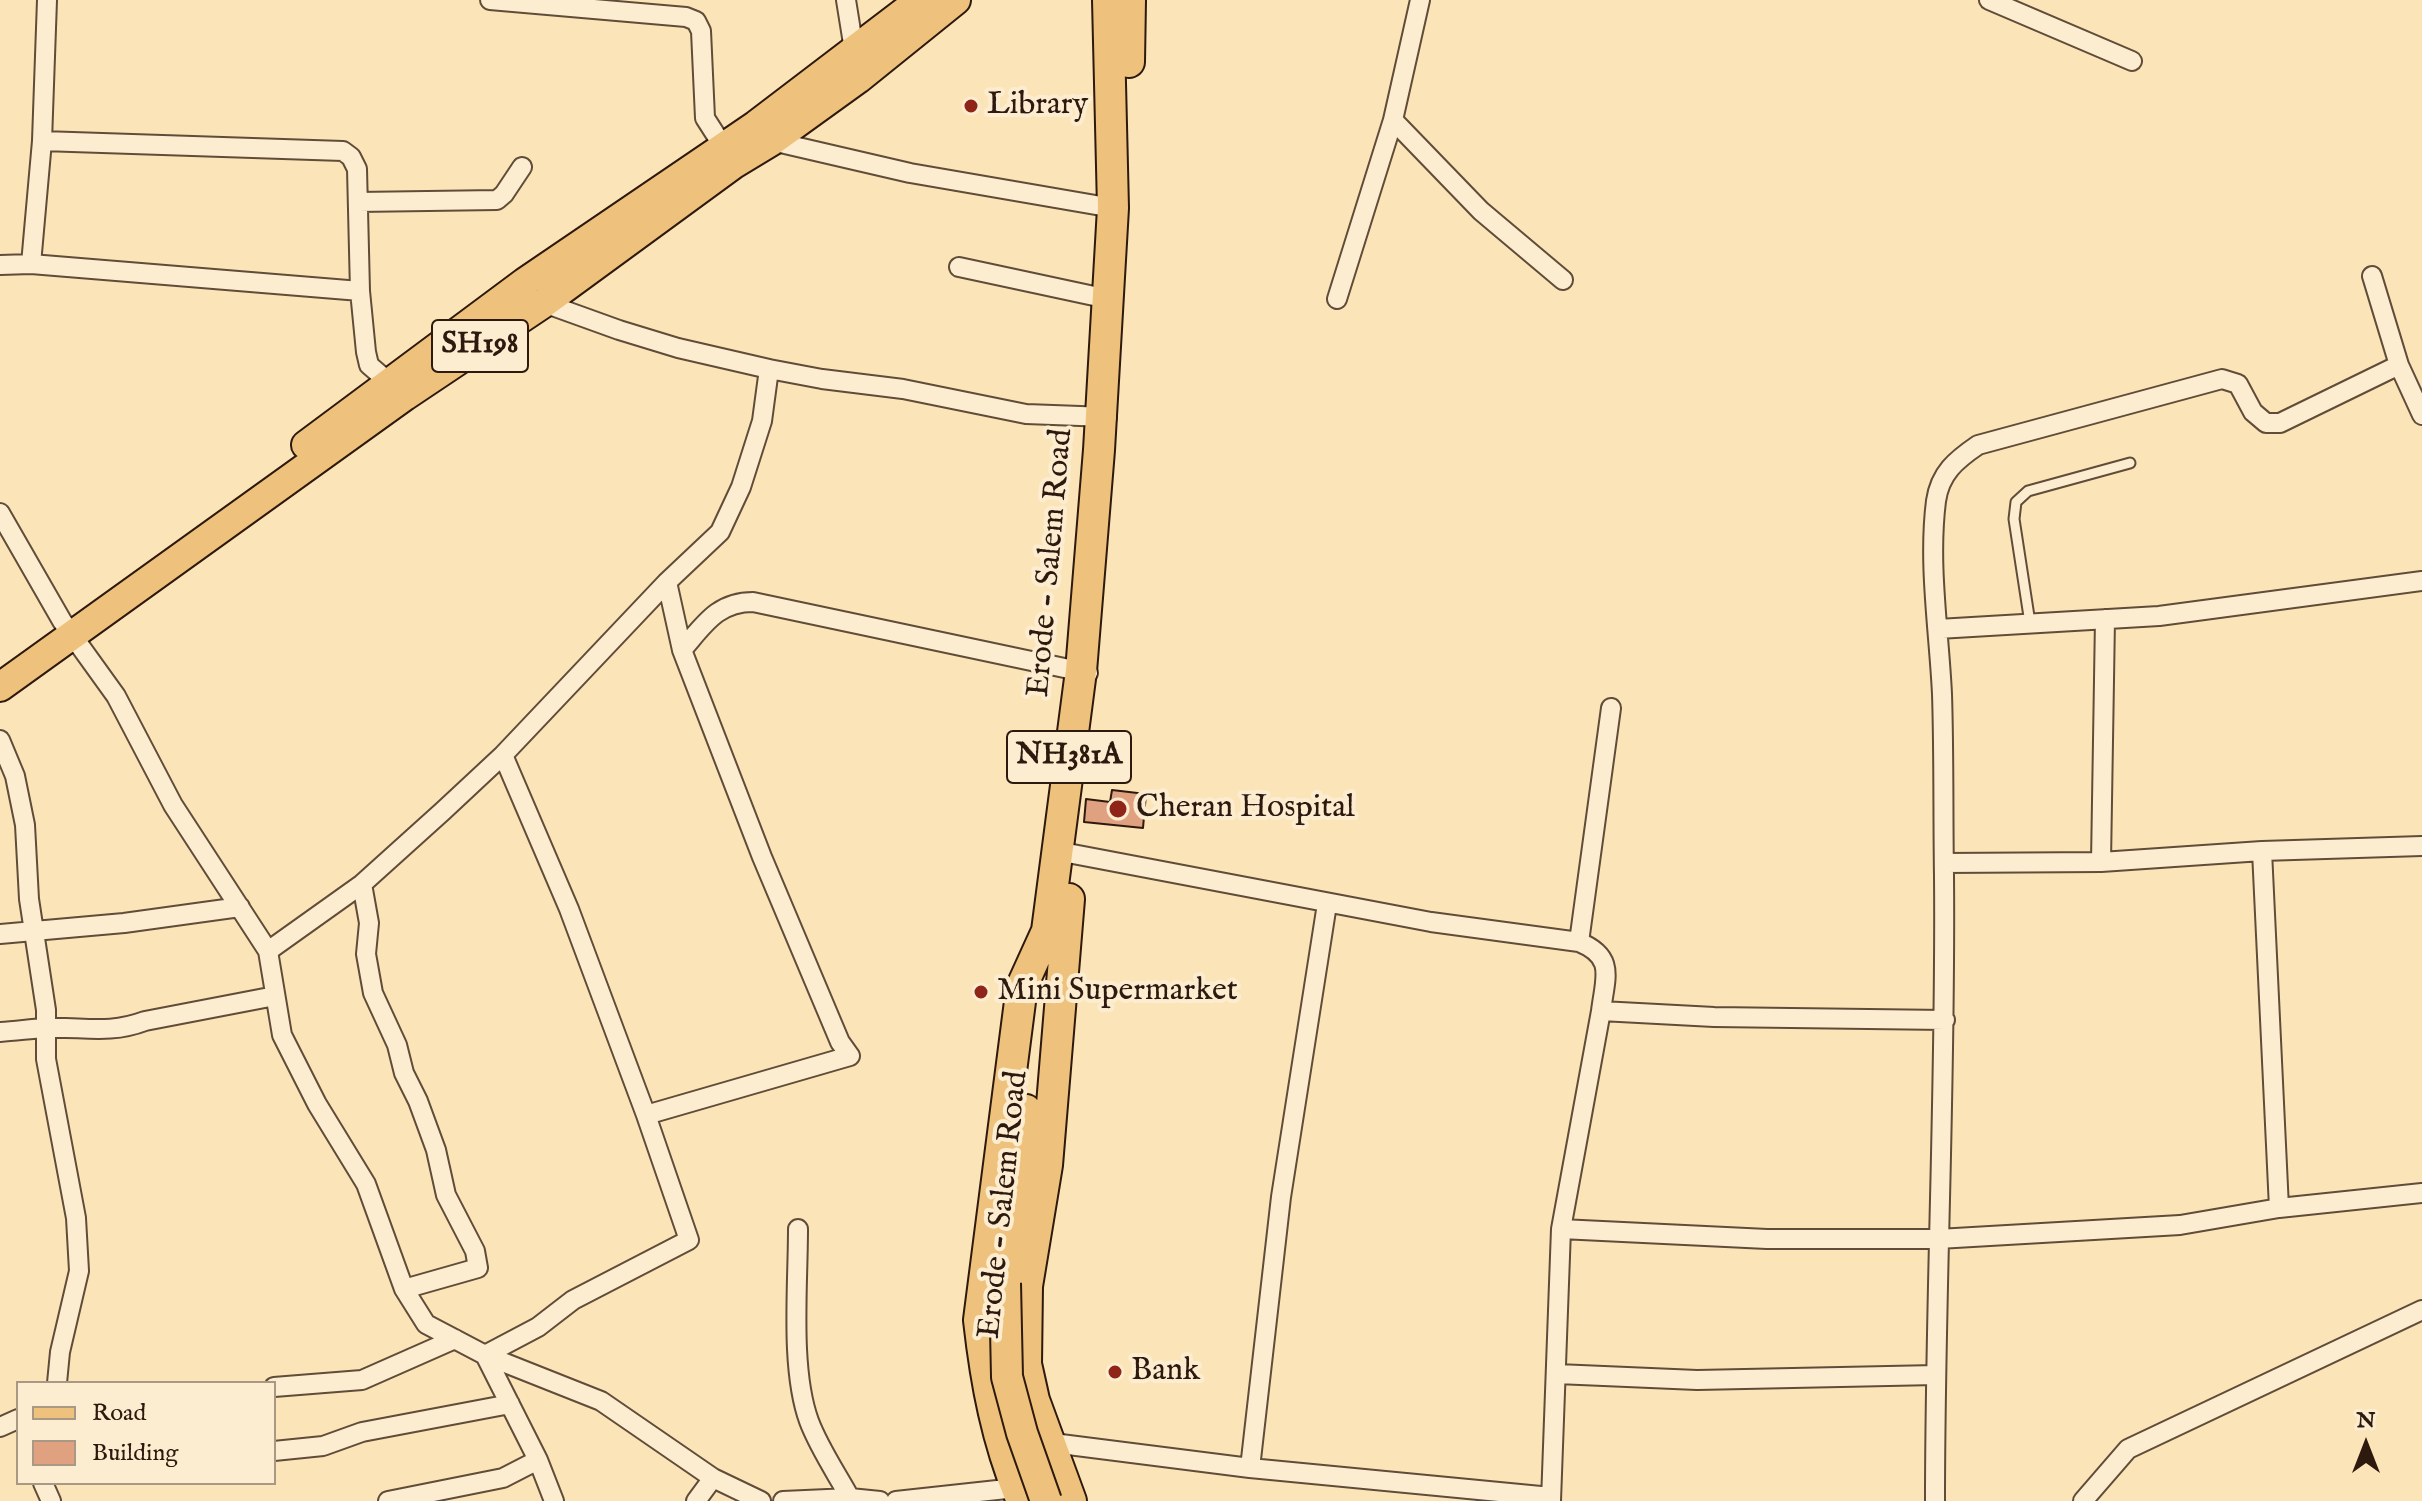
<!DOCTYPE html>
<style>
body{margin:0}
#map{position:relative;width:2422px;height:1501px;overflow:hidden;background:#fbe4b8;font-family:"IM FELL English",serif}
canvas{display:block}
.legend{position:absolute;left:16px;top:1381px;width:260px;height:104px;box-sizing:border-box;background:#fcedd1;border:2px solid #a99883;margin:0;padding:10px 14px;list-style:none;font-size:24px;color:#2d190e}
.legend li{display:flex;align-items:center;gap:16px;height:40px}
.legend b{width:40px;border:2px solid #a99883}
.north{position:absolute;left:2326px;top:1405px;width:80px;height:80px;-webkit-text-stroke:6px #fcedd1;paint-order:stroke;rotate:0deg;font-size:22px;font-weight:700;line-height:32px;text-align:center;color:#2d190e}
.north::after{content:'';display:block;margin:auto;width:28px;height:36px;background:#2d190e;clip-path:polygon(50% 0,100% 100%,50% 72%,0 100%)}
</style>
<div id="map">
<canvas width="2422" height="1501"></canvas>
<ul class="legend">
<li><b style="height:10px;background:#eec27c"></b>Road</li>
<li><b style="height:22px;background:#dfa17f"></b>Building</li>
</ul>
<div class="north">N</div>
</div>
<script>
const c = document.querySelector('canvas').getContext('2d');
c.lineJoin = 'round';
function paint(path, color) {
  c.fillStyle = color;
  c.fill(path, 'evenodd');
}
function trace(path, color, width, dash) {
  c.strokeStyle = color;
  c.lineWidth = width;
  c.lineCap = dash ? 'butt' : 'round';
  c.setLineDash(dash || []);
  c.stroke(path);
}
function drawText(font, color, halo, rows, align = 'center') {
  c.font = font + ' "IM FELL English",serif';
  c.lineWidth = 8;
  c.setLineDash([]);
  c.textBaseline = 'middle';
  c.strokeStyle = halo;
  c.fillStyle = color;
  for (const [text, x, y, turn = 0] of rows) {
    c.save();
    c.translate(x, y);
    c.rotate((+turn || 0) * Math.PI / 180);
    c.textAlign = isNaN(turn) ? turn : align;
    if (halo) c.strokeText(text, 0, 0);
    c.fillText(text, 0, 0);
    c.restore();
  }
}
const building = new Path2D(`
 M 1112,790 L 1146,794 L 1143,828 L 1084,822 L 1086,799 L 1110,802 Z`);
const service = new Path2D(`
 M 2030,623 L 2014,519 L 2016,502 L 2028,491 L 2130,463`);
const minor = new Path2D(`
 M 490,0 L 686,17 L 696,21 L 701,31 L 705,118 L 728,154
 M 846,0 L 855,56
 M 1989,0 L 2132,61
 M 1393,120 L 1481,211 L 1563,280
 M 42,141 L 343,151 L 351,157 L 357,169 L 360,291
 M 772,141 L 910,173 L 1113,208
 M 358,202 L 497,200 L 504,194 L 522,167
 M 31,264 L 42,141 L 47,0
 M 0,265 L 31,264 L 360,291 L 366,352 L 369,365 L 398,390
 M 959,267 L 1108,299
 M 2372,276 L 2399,365 L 2422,415
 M 541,299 L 544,303 L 619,330 L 678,348 L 769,369 L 822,379 L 903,389 L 1026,414 L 1107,417
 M 1337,299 L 1393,120 L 1420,0
 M 0,513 L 62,621 L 116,696 L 173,805 L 268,951 L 282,1035 L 317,1104 L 366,1184 L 404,1289 L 426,1324 L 485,1355 L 601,1401 L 713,1478 L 761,1501
 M 1938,629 L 2159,616 L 2422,581
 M 682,650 C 704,625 717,602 753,602 L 1088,673
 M 0,740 L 15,776 L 25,825 L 29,899 L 46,1010 L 46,1059 L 76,1218 L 79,1271 L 60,1352 L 57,1383
 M 503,755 L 569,909 L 646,1115 L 689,1240 L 573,1300 L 538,1327 L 485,1355 L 538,1460 L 554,1501
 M 1057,851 L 1431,922 L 1579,942 C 1616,957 1605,978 1601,1011 L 1561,1229 L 1551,1501
 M 2262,851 L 2279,1208
 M 2101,862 L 2105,619
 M 1944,863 L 2101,862 L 2262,851 L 2422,846
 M 362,884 L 369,923 L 366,954 L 373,993 L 397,1045 L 404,1073 L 418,1101 L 436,1150 L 446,1195 L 475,1251 L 478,1268 L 404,1289
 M 0,934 L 124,923 L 240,907
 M 1579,942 L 1611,708
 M 268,951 L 362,884 L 443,811 L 503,755 L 667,582 L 720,532 L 741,487 L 762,421 L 769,369
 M 1601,1011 L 1714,1017 L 1945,1020
 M 0,1032 C 15,1031 30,1029 44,1028 C 81,1026 108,1035 145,1021 L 275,996
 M 646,1115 L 850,1056 L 840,1042 L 762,857 L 682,650 L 667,582
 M 798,1229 C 798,1286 790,1369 809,1421 C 819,1448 837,1474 850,1498
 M 1561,1229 L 1767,1239 L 1938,1239 L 2180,1225 L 2279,1208 L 2422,1193
 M 1557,1374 L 1697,1380 L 1936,1375
 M 274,1387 L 362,1380 L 455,1339
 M 0,1427 L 18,1419
 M 1045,1442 L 1250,1468 L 1551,1497
 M 274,1451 L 323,1446 L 362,1432 L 510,1404
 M 1250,1468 L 1281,1197 L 1327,904
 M 43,1483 L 51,1501
 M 388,1501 L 503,1478 L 538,1460
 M 696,1501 L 713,1478
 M 783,1501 L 850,1498 L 880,1501
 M 896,1501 L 1025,1487
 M 1935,1501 C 1935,1293 1946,1085 1944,876 C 1943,816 1944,755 1942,694 C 1939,631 1928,564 1936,501 C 1940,473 1956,460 1978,445 L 2222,379 L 2238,384 L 2253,412 L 2266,423 L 2280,423 L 2399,365
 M 2083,1501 L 2128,1449 L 2422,1310`);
const primary = new Path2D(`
 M 306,445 L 525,282 L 756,125 L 920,0
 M 0,687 L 405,396 L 544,303 L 734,164 L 772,141 L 858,79 L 956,0`);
const trunk = new Path2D(`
 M 1129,62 L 1130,0
 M 1069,899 L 1047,1165 L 1027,1286 L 1026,1364 L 1034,1400 L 1071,1501
 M 1005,1283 L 1026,1110
 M 1022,1501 C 997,1442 986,1383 979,1320 L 1022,986 L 1047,931 L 1081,671 L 1099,450 L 1113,208 L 1108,0`);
const trunkBridge = new Path2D(`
 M 1005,1283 L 1007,1377 L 1022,1433 L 1046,1501`);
const markers = [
 [971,106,8,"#8f2418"],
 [1118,809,10,"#8f2418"],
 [981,992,8,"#8f2418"],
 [1115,1372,8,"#8f2418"]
];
const shields = [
 [480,346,96],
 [1069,757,124]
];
const shieldNames = [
 ["SH198",480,346],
 ["NH381A",1069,757]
];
const poiNames = [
 ["Library",987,106],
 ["Cheran Hospital",1136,809],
 ["Mini Supermarket",997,992],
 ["Bank",1131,1372]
];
const streetNames = [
 ["Erode - Salem Road",1052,563,-85],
 ["Erode - Salem Road",1005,1205,-84]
];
paint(building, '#dfa17f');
trace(building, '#2d190e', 2);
trace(service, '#604c38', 13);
trace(minor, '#604c38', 22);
trace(primary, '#2d190e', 32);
trace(trunk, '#2d190e', 34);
trace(service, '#fcedd1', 9);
trace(minor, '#fcedd1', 18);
trace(primary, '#eec27c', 28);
trace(trunk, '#eec27c', 30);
trace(trunkBridge, '#2d190e', 34, []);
trace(trunkBridge, '#eec27c', 30);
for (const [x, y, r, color] of markers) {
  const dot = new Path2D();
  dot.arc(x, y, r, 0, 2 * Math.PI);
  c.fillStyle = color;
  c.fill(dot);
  trace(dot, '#fcedd1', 3);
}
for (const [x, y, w] of shields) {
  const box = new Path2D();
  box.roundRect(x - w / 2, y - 26, w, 52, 6);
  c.fillStyle = '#fcedd1';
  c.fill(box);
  trace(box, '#2d190e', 2);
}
drawText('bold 30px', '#2d190e', null, shieldNames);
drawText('32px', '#2d190e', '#fcedd1', poiNames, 'left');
drawText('32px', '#2d190e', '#fcedd1', streetNames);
</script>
